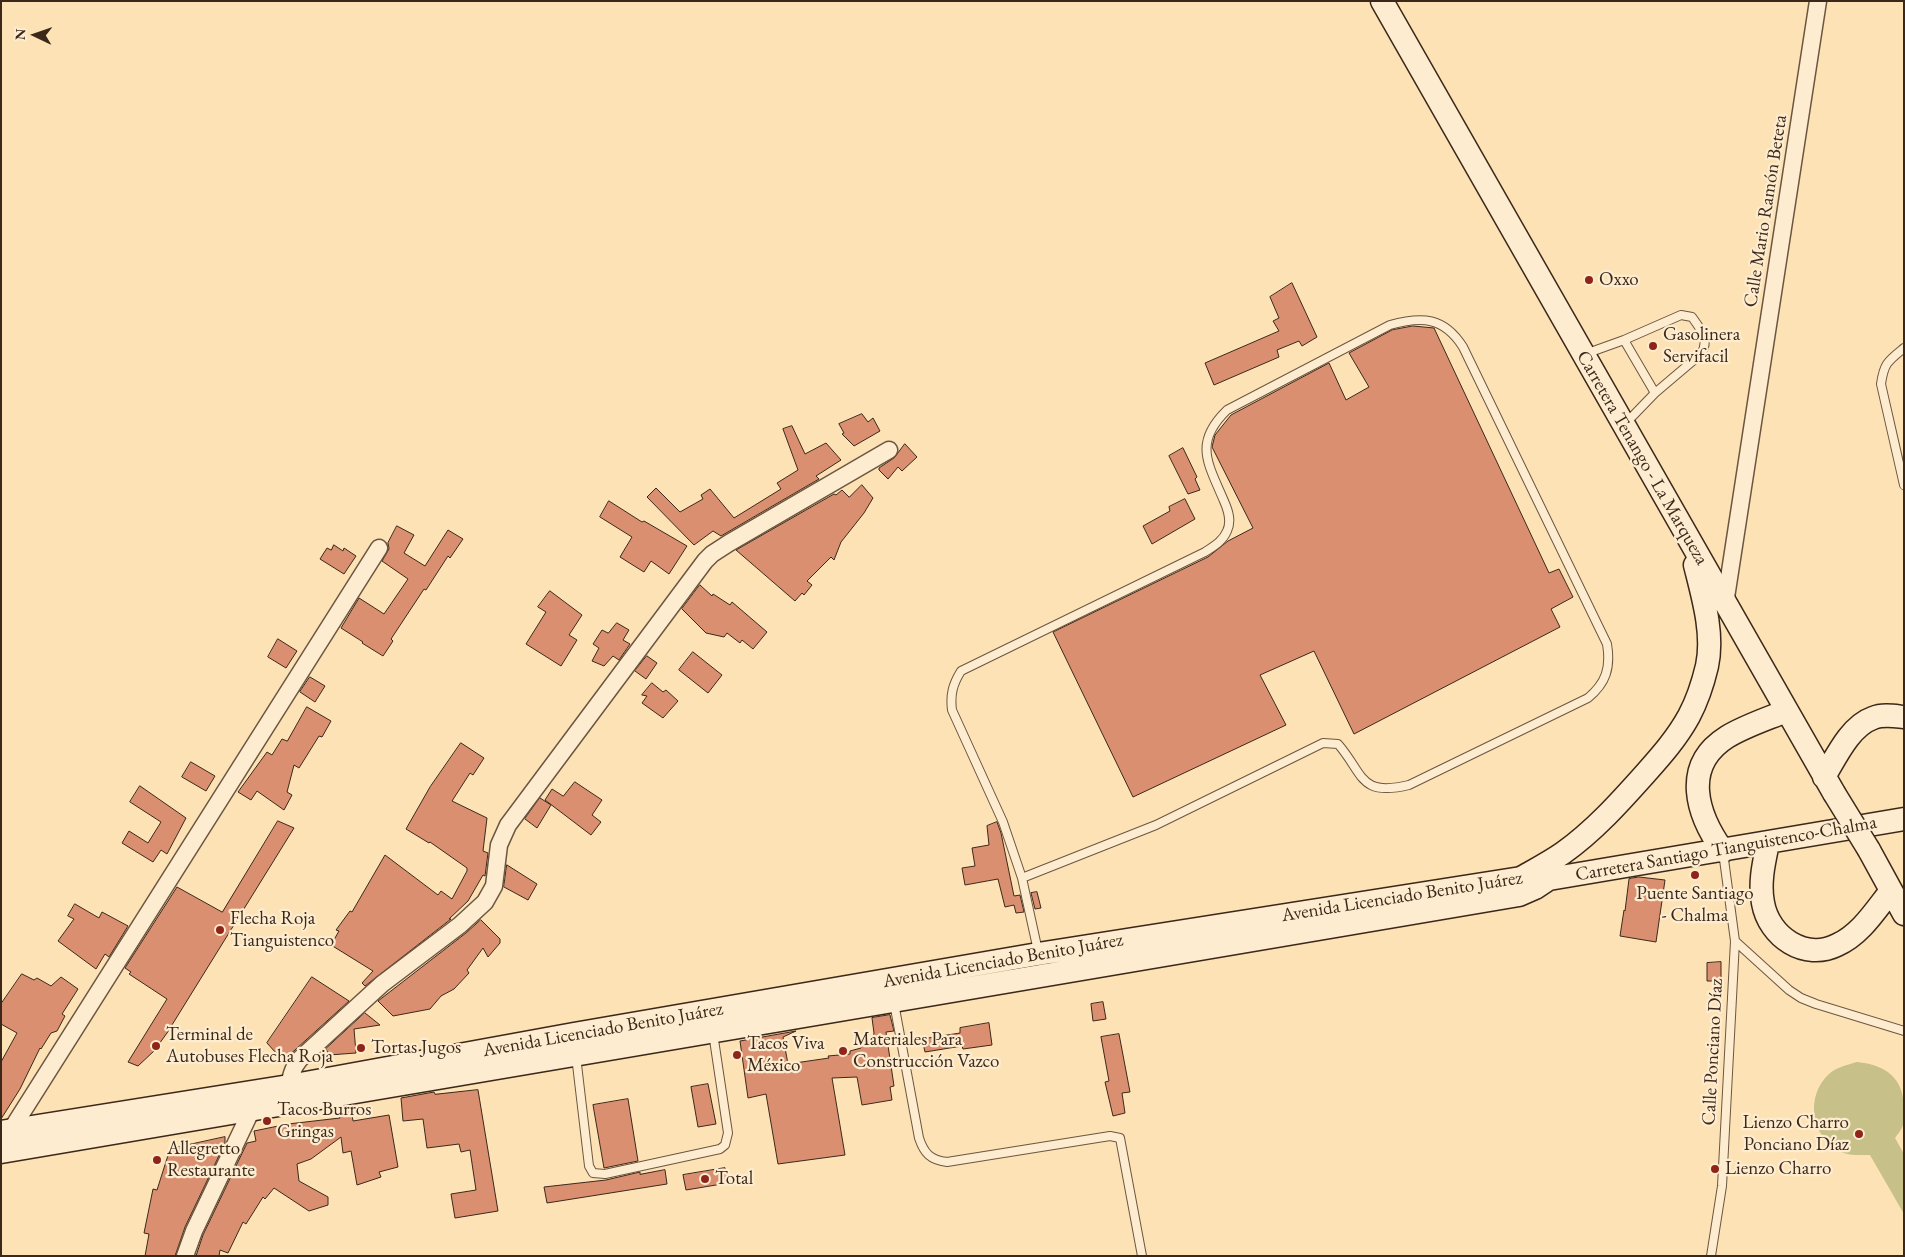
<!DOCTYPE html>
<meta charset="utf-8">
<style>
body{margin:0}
#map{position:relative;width:1905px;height:1257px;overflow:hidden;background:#fce2b5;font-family:"EB Garamond",serif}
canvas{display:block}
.frame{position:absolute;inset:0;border:2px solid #3c281a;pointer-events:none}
.north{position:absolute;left:10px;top:10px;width:50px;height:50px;-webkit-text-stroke:4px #fdeccf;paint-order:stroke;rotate:273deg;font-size:14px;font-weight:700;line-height:20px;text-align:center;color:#3c281a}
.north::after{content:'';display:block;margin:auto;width:18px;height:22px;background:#3c281a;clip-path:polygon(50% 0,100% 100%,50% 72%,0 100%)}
</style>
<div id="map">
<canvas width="1905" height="1257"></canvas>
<div class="frame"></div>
<div class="north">N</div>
</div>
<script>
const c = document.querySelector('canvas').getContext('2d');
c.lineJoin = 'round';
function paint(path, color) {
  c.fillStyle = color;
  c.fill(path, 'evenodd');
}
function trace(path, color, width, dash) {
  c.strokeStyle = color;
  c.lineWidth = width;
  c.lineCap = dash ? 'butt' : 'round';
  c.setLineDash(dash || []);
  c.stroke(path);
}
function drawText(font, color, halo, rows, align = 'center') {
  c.font = font + ' "EB Garamond",serif';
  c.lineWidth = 4.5;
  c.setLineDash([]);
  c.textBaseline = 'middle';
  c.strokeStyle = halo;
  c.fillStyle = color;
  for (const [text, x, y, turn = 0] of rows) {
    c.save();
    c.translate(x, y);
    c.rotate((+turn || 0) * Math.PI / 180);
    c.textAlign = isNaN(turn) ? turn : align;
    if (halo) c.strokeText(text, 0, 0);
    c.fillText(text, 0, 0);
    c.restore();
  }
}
const green = new Path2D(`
 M 1857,1062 C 1886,1065 1904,1078 1904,1109 C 1904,1114 1905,1120 1903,1125 C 1902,1129 1898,1134 1895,1138 L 1904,1154 L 1904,1214 L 1870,1155 C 1859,1155 1849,1156 1839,1151 C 1811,1136 1805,1096 1829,1074 C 1837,1067 1847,1065 1857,1062 Z`);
const building = new Path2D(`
 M 1292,283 L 1317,337 L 1302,346 L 1299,341 L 1277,350 L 1279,357 L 1214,385 L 1205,363 L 1279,331 L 1273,321 L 1279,318 L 1270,297 Z
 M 1413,326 L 1434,328 L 1549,573 L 1559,569 L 1573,597 L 1551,609 L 1560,627 L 1354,734 L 1314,651 L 1260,675 L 1286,725 L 1133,797 L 1053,632 L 1208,557 L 1228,541 L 1253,528 L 1212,447 L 1215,435 L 1231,415 L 1329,363 L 1346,400 L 1369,387 L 1349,353 L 1392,330 Z
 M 862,414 L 868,422 L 873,418 L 880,431 L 854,446 L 842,434 L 844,433 L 839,424 Z
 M 792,426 L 805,454 L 826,443 L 841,460 L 816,476 L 819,479 L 721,536 L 713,531 L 694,545 L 647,497 L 656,488 L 680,512 L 703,499 L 701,495 L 710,489 L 734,518 L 781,489 L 777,483 L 798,470 L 783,429 Z
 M 905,444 L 917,457 L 902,471 L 898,467 L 888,479 L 879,470 L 879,468 L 894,458 Z
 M 1183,448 L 1197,477 L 1195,479 L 1200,490 L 1188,494 L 1169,456 Z
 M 862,485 L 873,498 L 864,513 L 841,542 L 834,560 L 831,557 L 807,581 L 812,585 L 804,595 L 802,593 L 795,601 L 736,550 L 834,494 L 836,495 L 842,490 L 849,497 Z
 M 1185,499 L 1195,519 L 1152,544 L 1143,526 L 1170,511 L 1169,507 Z
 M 609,501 L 642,522 L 644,521 L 687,546 L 669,574 L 651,561 L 644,572 L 620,557 L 632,537 L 600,517 Z
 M 397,526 L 414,535 L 404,553 L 425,566 L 448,530 L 463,539 L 450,558 L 448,556 L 426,590 L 424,589 L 391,639 L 393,641 L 383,656 L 362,643 L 363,642 L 341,628 L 359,598 L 384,614 L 408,579 L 382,561 L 389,549 L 388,543 Z
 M 334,545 L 343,551 L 344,548 L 356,556 L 344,574 L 320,559 L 327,548 L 331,550 Z
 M 700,585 L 712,596 L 713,594 L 730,605 L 732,602 L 767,632 L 753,649 L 742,640 L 740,643 L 727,633 L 724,637 L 706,633 L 682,609 Z
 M 550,591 L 582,615 L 569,635 L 577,640 L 561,666 L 526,644 L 546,612 L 538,607 Z
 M 617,623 L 629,630 L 623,640 L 630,644 L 619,660 L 613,656 L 604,666 L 592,661 L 599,648 L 593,644 L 602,630 L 608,633 Z
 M 278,639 L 297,651 L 286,668 L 268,657 Z
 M 693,652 L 722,675 L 708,693 L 679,670 Z
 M 647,656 L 657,663 L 646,679 L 635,671 Z
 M 310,677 L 325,686 L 315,702 L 300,692 Z
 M 652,683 L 663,692 L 666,690 L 678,701 L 663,718 L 642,703 L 647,696 L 642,695 Z
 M 307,707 L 331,721 L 322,737 L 319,736 L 299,768 L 294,765 L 287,792 L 292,795 L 284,810 L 257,791 L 251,800 L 238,792 L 267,752 L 272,755 L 282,739 L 287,741 Z
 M 461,743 L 484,758 L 473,775 L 470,773 L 452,801 L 487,818 L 483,851 L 488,853 L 485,876 L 483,875 L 468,901 L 449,919 L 451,919 L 365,986 L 362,983 L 373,971 L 331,945 L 339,931 L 336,930 L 350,911 L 352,912 L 385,855 L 438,895 L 441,891 L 452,899 L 467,871 L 467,868 L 430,842 L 429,843 L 406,829 L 430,787 Z
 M 191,762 L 215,776 L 206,791 L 182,777 Z
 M 575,782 L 602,800 L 592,815 L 601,822 L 591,835 L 545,800 L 552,789 L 563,796 Z
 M 140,786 L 186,818 L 167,854 L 161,850 L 153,862 L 122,843 L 129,831 L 148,843 L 161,822 L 130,802 Z
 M 540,798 L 551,805 L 537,828 L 525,819 Z
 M 278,821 L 294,828 L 167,1033 L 154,1051 L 138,1066 L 128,1062 L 167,999 L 129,974 L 131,972 L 125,968 L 177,887 L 222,912 Z
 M 997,822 L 1001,833 L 1014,896 L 1020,895 L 1024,912 L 1016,913 L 1014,905 L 1005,907 L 998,879 L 965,885 L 962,868 L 975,866 L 972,848 L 989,845 L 987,826 Z
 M 507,865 L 537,884 L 528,900 L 504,887 Z
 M 1639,877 L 1665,880 L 1656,942 L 1620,936 L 1624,910 L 1625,911 L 1629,879 Z
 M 1037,892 L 1041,908 L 1035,909 L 1031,893 Z
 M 75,904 L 99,918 L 102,912 L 128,926 L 109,957 L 105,954 L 96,969 L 58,941 L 74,919 L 68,916 Z
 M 481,920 L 500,939 L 500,943 L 488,957 L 483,948 L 467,970 L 469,973 L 454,989 L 441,996 L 430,1009 L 393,1016 L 378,1001 L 466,933 Z
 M 1721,962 L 1721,981 L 1707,981 L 1707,963 Z
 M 22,974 L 34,980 L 37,978 L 51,986 L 61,977 L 78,989 L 62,1014 L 65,1016 L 57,1031 L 51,1033 L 41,1049 L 40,1048 L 20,1089 L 1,1119 L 1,1062 L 17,1033 L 1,1024 L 1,1004 Z
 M 312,977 L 349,1001 L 285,1059 L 277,1052 L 276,1053 L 267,1043 Z
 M 1103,1002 L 1106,1019 L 1093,1021 L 1091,1004 Z
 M 365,1013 L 380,1025 L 354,1029 L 356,1053 L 329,1055 L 326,1049 Z
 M 890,1015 L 894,1031 L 886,1032 L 894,1086 L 890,1087 L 892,1100 L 862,1105 L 857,1077 L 832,1078 L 845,1155 L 778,1164 L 766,1094 L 748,1098 L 740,1041 L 796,1031 L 783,1037 L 788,1064 L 829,1058 L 828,1056 L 850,1054 L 850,1051 L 861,1048 L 861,1046 L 872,1045 L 874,1033 L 872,1018 Z
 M 989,1023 L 992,1045 L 963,1049 L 962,1046 L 925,1052 L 922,1039 L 960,1033 L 960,1028 Z
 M 1119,1034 L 1130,1092 L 1122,1093 L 1125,1113 L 1113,1116 L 1105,1082 L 1109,1081 L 1101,1037 Z
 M 708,1084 L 716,1124 L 698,1127 L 691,1087 Z
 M 478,1090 L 498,1211 L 455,1218 L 451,1194 L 476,1190 L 470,1150 L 461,1152 L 459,1144 L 427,1148 L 423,1119 L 403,1121 L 401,1098 L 434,1092 L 435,1094 Z
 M 628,1099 L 638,1161 L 604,1168 L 593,1105 Z
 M 351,1108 L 353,1121 L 389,1115 L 398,1167 L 379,1172 L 381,1177 L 357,1185 L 351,1151 L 343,1153 L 341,1137 L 311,1159 L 297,1164 L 299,1181 L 328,1197 L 328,1205 L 309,1211 L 274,1188 L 265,1199 L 263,1197 L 246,1224 L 243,1222 L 228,1253 L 220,1250 L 219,1256 L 196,1256 L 203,1235 L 247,1143 L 256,1141 L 254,1131 L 288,1124 L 340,1118 L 339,1110 Z
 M 225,1137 L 225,1143 L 185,1227 L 175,1256 L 145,1256 L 149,1234 L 144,1233 L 153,1189 L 157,1190 L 170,1149 Z
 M 725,1168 L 728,1183 L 686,1190 L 683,1175 Z
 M 665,1170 L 667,1184 L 547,1203 L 544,1187 L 606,1180 L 640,1172 L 640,1174 Z`);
const service = new Path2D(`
 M 1624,340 L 1655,393
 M 1904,348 C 1888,361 1884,363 1881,384 L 1904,485
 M 1585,354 L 1624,340 L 1681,315 L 1692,317 C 1701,330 1710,339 1701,354 L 1655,393 L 1625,424
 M 1022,878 L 1156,825 L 1323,743 L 1338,744 C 1364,774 1359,797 1409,785 L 1588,698 C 1606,683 1611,668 1607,644 L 1463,347 C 1444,317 1422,316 1390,325 L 1227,410 C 1193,443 1208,463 1224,501 C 1228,510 1232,521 1227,531 C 1223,541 1214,546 1205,552 L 961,671 C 953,684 950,694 952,710 L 1003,822 L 1022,878 L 1038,951
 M 1735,941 L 1789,990 L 1801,998 L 1816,1004 L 1904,1031
 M 894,1003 L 919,1138 C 924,1153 930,1160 947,1162 L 1110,1136 L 1120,1138 L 1142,1256
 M 576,1056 L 589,1166 L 593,1173 L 605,1174 L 720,1149 L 725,1145 L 728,1133 L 713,1033
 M 1711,1256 L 1722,1186 L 1735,941 L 1723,852`);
const minor = new Path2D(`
 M 1725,604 L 1818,1
 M 288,1094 C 290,1081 291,1069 300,1059 L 382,984 L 460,925 L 485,902 L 494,886 L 499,845 L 508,825 L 705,561 L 712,554 L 729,543 L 889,450
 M 10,1136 L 11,1130 L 379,548
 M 185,1256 L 194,1231 L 252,1109`);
const secondary = new Path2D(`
 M 1382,1 L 1834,793
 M 1824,777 C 1836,757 1850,726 1873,718 C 1883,714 1894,716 1904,717
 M 1768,843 C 1764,862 1759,883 1763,903 C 1769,937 1805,961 1837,945 C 1860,935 1875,911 1890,892
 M 1869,850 L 1904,914
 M 1723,851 C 1697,815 1681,766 1727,737 C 1745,726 1767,719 1786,711
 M 1521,878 C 1535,870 1550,862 1563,853 C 1594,831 1620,802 1645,774 C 1661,756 1677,738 1689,716 C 1697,701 1703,683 1707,666 C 1714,634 1703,597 1695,565
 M 1,1132 L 289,1086 L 574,1034 L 1038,954 L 1521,878 L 1549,879 L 1904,819
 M 1,1152 L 1519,895 L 1535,888 L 1547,880`);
const secondaryBridge = new Path2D(`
 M 1834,793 L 1869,850`);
const markers = [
 [1589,280,5,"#8f2418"],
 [1653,346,5,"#8f2418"],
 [1695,875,5,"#8f2418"],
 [220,930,5,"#8f2418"],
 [156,1046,5,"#8f2418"],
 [361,1048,5,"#8f2418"],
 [843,1051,5,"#8f2418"],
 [737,1055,5,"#8f2418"],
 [267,1121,5,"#8f2418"],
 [1859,1134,5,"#8f2418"],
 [157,1160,5,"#8f2418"],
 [1715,1169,5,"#8f2418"],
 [705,1179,5,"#8f2418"]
];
const streetNames = [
 ["Calle Mario Ramón Beteta",1766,211,-81],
 ["Carretera Tenango - La Marqueza",1642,458,60],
 ["Carretera Santiago Tianguistenco-Chalma",1726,849,-10],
 ["Avenida Licenciado Benito Juárez",1402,897,-9],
 ["Avenida Licenciado Benito Juárez",1003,961,-10],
 ["Avenida Licenciado Benito Juárez",603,1030,-10],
 ["Calle Ponciano Díaz",1713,1052,-87]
];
const poiNames = [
 ["Oxxo",1599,280],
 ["Gasolinera",1663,335],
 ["Servifacil",1663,357],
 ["Puente Santiago",1695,894,"center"],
 ["- Chalma",1695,916,"center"],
 ["Flecha Roja",230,919],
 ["Tianguistenco",230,941],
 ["Terminal de",166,1035],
 ["Autobuses Flecha Roja",166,1057],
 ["Materiales Para",853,1040],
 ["Construcción Vazco",853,1062],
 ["Tacos Viva",747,1044],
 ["México",747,1066],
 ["Tortas Jugos",371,1048],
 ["Tacos Burros",277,1110],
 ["Gringas",277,1132],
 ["Lienzo Charro",1849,1123,"right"],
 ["Ponciano Díaz",1849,1145,"right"],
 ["Allegretto",167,1149],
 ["Restaurante",167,1171],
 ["Lienzo Charro",1725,1169],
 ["Total",715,1179]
];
paint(green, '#c7c088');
paint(building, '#da8f71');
trace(building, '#3c281a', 1);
trace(service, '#6c5641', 10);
trace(minor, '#6c5641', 19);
trace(secondary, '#3c281a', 25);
trace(service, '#fdeccf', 8);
trace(minor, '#fdeccf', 16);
trace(secondary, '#fdeccf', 22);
trace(secondaryBridge, '#3c281a', 25, []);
trace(secondaryBridge, '#fdeccf', 22);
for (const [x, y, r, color] of markers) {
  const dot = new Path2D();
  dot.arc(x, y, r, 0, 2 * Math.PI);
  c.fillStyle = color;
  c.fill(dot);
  trace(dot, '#fdeccf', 2);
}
drawText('19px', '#3c281a', '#fdeccf', streetNames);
drawText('19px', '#3c281a', '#fdeccf', poiNames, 'left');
</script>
